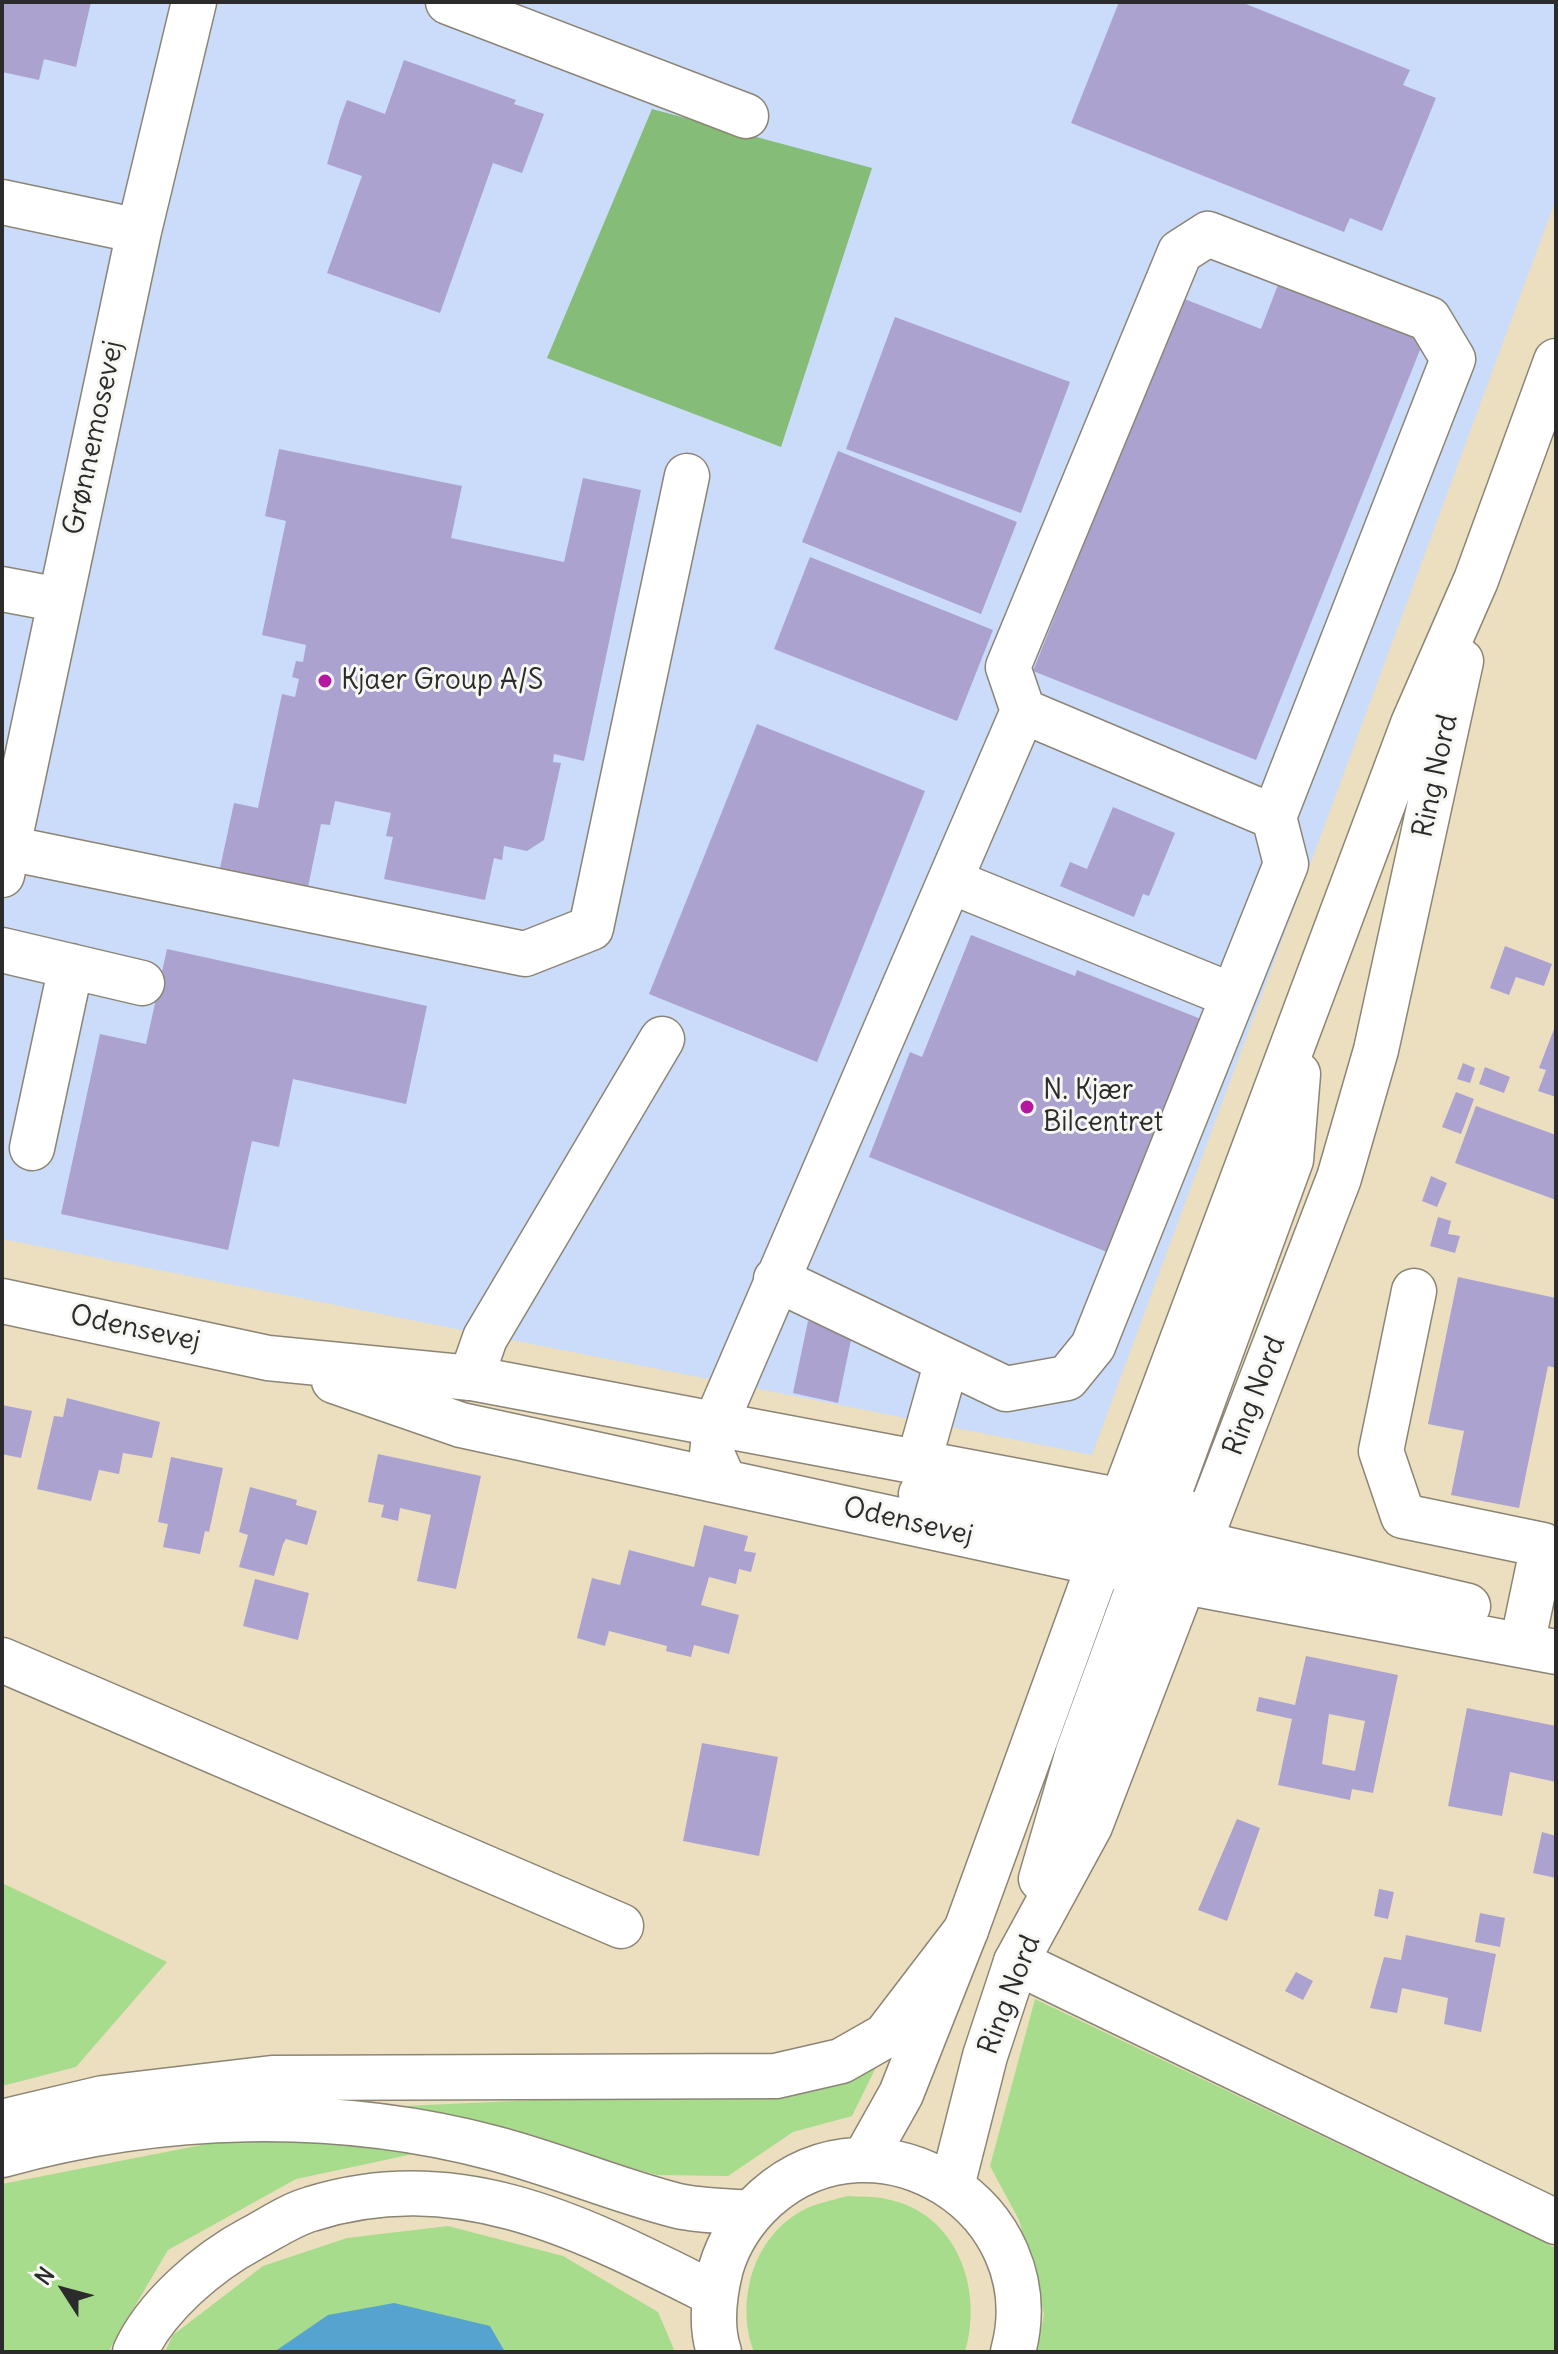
<!DOCTYPE html>
<meta charset="utf-8">
<style>
body{margin:0}
#map{position:relative;width:1558px;height:2354px;overflow:hidden;background:#ecdfbf;font-family:Delius,sans-serif}
canvas{display:block}
.frame{position:absolute;inset:0;border:4px solid #2b2b2b;pointer-events:none}
.north{position:absolute;left:24px;top:2250px;width:80px;height:80px;-webkit-text-stroke:6px #f6f6f2;paint-order:stroke;rotate:306deg;font-size:22px;font-weight:700;line-height:32px;text-align:center;color:#2b2b2b}
.north::after{content:'';display:block;margin:auto;width:28px;height:36px;background:#2b2b2b;clip-path:polygon(50% 0,100% 100%,50% 72%,0 100%)}
</style>
<div id="map">
<canvas width="1558" height="2354"></canvas>
<div class="frame"></div>
<div class="north">N</div>
</div>
<script>
const c = document.querySelector('canvas').getContext('2d');
c.lineJoin = 'round';
function paint(path, color) {
  c.fillStyle = color;
  c.fill(path, 'evenodd');
}
function trace(path, color, width, dash) {
  c.strokeStyle = color;
  c.lineWidth = width;
  c.lineCap = dash ? 'butt' : 'round';
  c.setLineDash(dash || []);
  c.stroke(path);
}
function drawText(font, color, halo, rows, align = 'center') {
  c.font = font + ' Delius,sans-serif';
  c.lineWidth = 6;
  c.setLineDash([]);
  c.textBaseline = 'middle';
  c.strokeStyle = halo;
  c.fillStyle = color;
  for (const [text, x, y, turn = 0] of rows) {
    c.save();
    c.translate(x, y);
    c.rotate((+turn || 0) * Math.PI / 180);
    c.textAlign = isNaN(turn) ? turn : align;
    if (halo) c.strokeText(text, 0, 0);
    c.fillText(text, 0, 0);
    c.restore();
  }
}
const built = new Path2D(`
 M 2,2 L 1556,2 L 1556,199 L 1092,1455 L 2,1239 Z`);
const green = new Path2D(`
 M 2,1883 L 167,1962 L 76,2067 L 2,2086 Z
 M 1035,1999 L 1556,2248 L 1556,2352 L 1037,2352 L 1044,2314 L 1019,2220 L 990,2166 Z
 M 883,2053 L 852,2116 L 793,2132 L 728,2176 L 657,2175 L 405,2106 L 799,2088 Z
 M 258,2134 L 418,2153 L 296,2179 L 168,2250 L 108,2352 L 2,2352 L 2,2184 Z
 M 848,2196 C 860,2197 874,2196 886,2199 C 957,2212 984,2290 965,2352 L 754,2352 C 734,2299 755,2229 812,2206 C 823,2202 836,2199 848,2196 Z
 M 448,2226 L 563,2256 L 658,2312 L 675,2352 L 165,2352 L 173,2335 L 263,2266 L 347,2238 Z`);
const forest = new Path2D(`
 M 652,109 L 872,168 L 781,447 L 547,358 Z`);
const water = new Path2D(`
 M 394,2303 L 490,2326 L 505,2352 L 274,2352 L 328,2315 Z`);
const building = new Path2D(`
 M 2,2 L 91,2 L 76,67 L 44,59 L 39,80 L 2,72 Z
 M 1119,2 L 1241,2 L 1410,70 L 1403,85 L 1436,98 L 1382,231 L 1350,218 L 1344,232 L 1071,123 Z
 M 404,60 L 516,100 L 514,104 L 544,114 L 522,173 L 493,163 L 440,313 L 327,273 L 362,176 L 327,164 L 340,119 L 347,100 L 385,114 Z
 M 1281,277 L 1426,335 L 1256,760 L 1033,671 L 1182,298 L 1261,329 Z
 M 895,317 L 1070,382 L 1021,513 L 846,449 Z
 M 279,449 L 462,486 L 451,538 L 564,562 L 583,478 L 641,490 L 584,761 L 554,754 L 553,762 L 561,763 L 544,840 L 527,851 L 504,846 L 502,860 L 494,858 L 485,900 L 384,879 L 393,837 L 386,836 L 391,813 L 335,801 L 330,825 L 321,824 L 307,892 L 219,873 L 234,803 L 258,808 L 282,694 L 295,697 L 299,679 L 292,677 L 296,661 L 303,662 L 306,645 L 262,635 L 286,521 L 265,516 Z
 M 838,451 L 1017,522 L 981,614 L 802,542 Z
 M 810,557 L 993,630 L 957,721 L 774,649 Z
 M 757,724 L 925,791 L 817,1062 L 649,994 Z
 M 1113,807 L 1175,833 L 1149,896 L 1143,894 L 1134,917 L 1060,886 L 1070,862 L 1087,869 Z
 M 971,935 L 1075,976 L 1077,970 L 1201,1019 L 1107,1252 L 869,1157 L 910,1052 L 922,1057 Z
 M 1505,946 L 1552,964 L 1544,986 L 1516,977 L 1509,995 L 1490,988 Z
 M 167,949 L 427,1006 L 406,1104 L 293,1079 L 279,1147 L 252,1141 L 228,1250 L 61,1214 L 100,1034 L 146,1044 Z
 M 1556,1024 L 1556,1097 L 1538,1091 L 1546,1070 L 1539,1068 Z
 M 1463,1063 L 1475,1068 L 1470,1083 L 1457,1079 Z
 M 1485,1067 L 1510,1077 L 1504,1093 L 1479,1084 Z
 M 1456,1092 L 1474,1099 L 1461,1134 L 1442,1127 Z
 M 1476,1106 L 1556,1135 L 1556,1200 L 1455,1163 Z
 M 1431,1176 L 1447,1183 L 1437,1207 L 1422,1201 Z
 M 1438,1217 L 1451,1221 L 1448,1234 L 1460,1236 L 1455,1253 L 1430,1246 Z
 M 1458,1277 L 1556,1298 L 1556,1368 L 1548,1366 L 1519,1508 L 1451,1495 L 1464,1431 L 1428,1424 Z
 M 808,1321 L 853,1330 L 838,1403 L 793,1393 Z
 M 67,1398 L 160,1422 L 152,1458 L 123,1453 L 119,1474 L 99,1470 L 91,1501 L 37,1489 L 54,1416 L 63,1417 Z
 M 2,1405 L 32,1411 L 21,1458 L 2,1454 Z
 M 378,1454 L 481,1476 L 456,1589 L 417,1581 L 431,1515 L 400,1508 L 398,1521 L 381,1517 L 384,1505 L 368,1502 Z
 M 171,1457 L 223,1468 L 209,1532 L 205,1531 L 200,1554 L 163,1547 L 168,1524 L 158,1522 Z
 M 250,1487 L 297,1500 L 296,1505 L 317,1511 L 307,1545 L 286,1539 L 283,1544 L 274,1576 L 239,1567 L 248,1535 L 239,1532 Z
 M 704,1525 L 748,1536 L 744,1551 L 756,1553 L 751,1572 L 739,1569 L 736,1584 L 709,1577 L 701,1605 L 739,1615 L 729,1654 L 694,1645 L 691,1657 L 666,1651 L 667,1646 L 609,1631 L 605,1646 L 577,1638 L 592,1578 L 620,1585 L 629,1550 L 694,1567 Z
 M 255,1579 L 309,1593 L 298,1640 L 243,1626 Z
 M 1306,1656 L 1398,1675 L 1373,1793 L 1352,1789 L 1350,1800 L 1278,1785 L 1292,1719 L 1256,1711 L 1259,1697 L 1295,1705 ZM 1329,1714 L 1365,1721 L 1355,1771 L 1322,1764 Z
 M 1467,1708 L 1556,1726 L 1556,1782 L 1510,1772 L 1502,1816 L 1448,1806 Z
 M 702,1743 L 778,1757 L 759,1856 L 683,1841 Z
 M 1237,1819 L 1260,1828 L 1227,1921 L 1198,1910 Z
 M 1542,1832 L 1556,1836 L 1556,1878 L 1533,1873 Z
 M 1379,1889 L 1394,1892 L 1388,1919 L 1374,1916 Z
 M 1480,1913 L 1505,1918 L 1500,1947 L 1475,1942 Z
 M 1406,1935 L 1496,1954 L 1481,2032 L 1444,2024 L 1448,1998 L 1402,1988 L 1397,2013 L 1370,2008 L 1384,1957 L 1401,1960 Z
 M 1296,1972 L 1313,1981 L 1303,2000 L 1285,1991 Z`);
const minor = new Path2D(`
 M 448,2 L 746,116
 M 2,202 L 139,231
 M 2,589 L 60,600
 M 1023,711 L 1274,817
 M 8,848 L 525,954 L 591,928 L 687,476
 M 2,875 L 139,231 L 194,2
 M 950,881 L 1233,996
 M 2,950 L 142,983
 M 32,1148 L 71,966
 M 1414,1291 L 1381,1451 L 1403,1516 L 1543,1545 L 1522,1645
 M 471,1378 L 485,1338 L 662,1039
 M 918,1464 L 947,1361
 M 724,1481 L 712,1454 L 715,1425 L 1023,711 L 1008,667 L 1180,252 L 1208,234 L 1429,319 L 1453,359 L 1274,817 L 1286,864 L 1093,1346 L 1067,1378 L 1006,1389 L 776,1279
 M 1199,1543 L 1468,1606
 M 1184,1582 L 1556,1652
 M 2,1660 L 621,1926
 M 1016,1962 L 1556,2222`);
const major = new Path2D(`
 M 2,1301 L 268,1358 L 471,1378 L 1209,1517
 M 334,1381 L 461,1425 L 1184,1582
 M 921,1494 L 1111,1530 L 1141,1532
 M 1184,1582 L 1166,1548 L 1164,1507 L 1291,1160 L 1298,1074
 M 1041,1879 L 1078,1752 L 1143,1574 L 1143,1545
 M 864,2160 L 901,2094 L 966,1930 L 1123,1498 L 1413,724 L 1476,580 L 1556,361
 M 952,2186 L 985,2056 L 1016,1962 L 1090,1826 L 1339,1178 L 1376,1050 L 1461,661
 M 135,2352 C 156,2306 208,2262 251,2239 C 270,2229 290,2215 311,2209 C 459,2162 584,2229 714,2294
 M 719,2352 C 710,2325 714,2296 721,2268 C 729,2241 745,2217 766,2198 C 878,2099 1052,2208 1013,2352`);
const highway = new Path2D(`
 M 2,2122 L 103,2098 L 272,2078 L 776,2076 L 841,2061 L 885,2036 L 966,1930
 M 2,2155 C 161,2111 333,2106 493,2148 C 555,2164 615,2190 678,2206 C 701,2211 727,2211 750,2213`);
const markers = [
 [325,681,8,"#b5179e"],
 [1027,1107,8,"#b5179e"]
];
const streetNames = [
 ["Grønnemosevej",94,438,-78],
 ["Ring Nord",1436,776,-78],
 ["Odensevej",135,1329,12],
 ["Ring Nord",1255,1396,-69],
 ["Odensevej",908,1522,13],
 ["Ring Nord",1010,1995,-69]
];
const poiNames = [
 ["Kjaer Group A/S",341,681],
 ["N. Kjær",1043,1091],
 ["Bilcentret",1043,1123]
];
paint(built, '#cadcf9');
paint(green, '#a6dc8c');
paint(forest, '#84bc78');
paint(water, '#55a3ce');
paint(building, '#aca2d0');
trace(minor, '#8c8575', 47);
trace(major, '#8c8575', 47);
trace(highway, '#8c8575', 47);
trace(minor, '#fff', 44);
trace(major, '#fff', 44);
trace(highway, '#fff', 44);
for (const [x, y, r, color] of markers) {
  const dot = new Path2D();
  dot.arc(x, y, r, 0, 2 * Math.PI);
  c.fillStyle = color;
  c.fill(dot);
  trace(dot, '#f6f6f2', 3);
}
drawText('28px', '#2b2b2b', '#f6f6f2', streetNames);
drawText('28px', '#2b2b2b', '#f6f6f2', poiNames, 'left');
</script>
